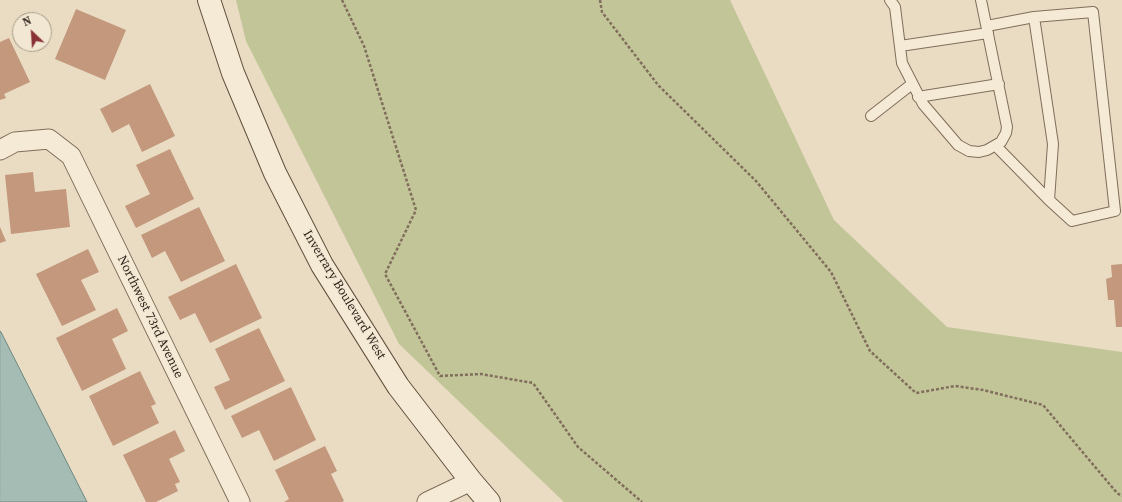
<!DOCTYPE html>
<style>
body{margin:0}
#map{position:relative;width:1122px;height:502px;overflow:hidden;background:#e9dcc3;font-family:"Source Serif 4",serif}
canvas{display:block}
.north{position:absolute;left:12px;top:12px;width:40px;height:40px;box-sizing:border-box;background:#f1e7d2;border:1px solid #a59a8a;border-radius:50%;rotate:335deg;font-size:11px;font-weight:700;line-height:16px;text-align:center;color:#32271e}
.north::after{content:'';display:block;margin:auto;width:14px;height:18px;background:#893236;clip-path:polygon(50% 0,100% 100%,50% 72%,0 100%)}
</style>
<div id="map">
<canvas width="1122" height="502"></canvas>
<div class="north">N</div>
</div>
<script>
const c = document.querySelector('canvas').getContext('2d');
c.lineJoin = 'round';
function paint(path, color) {
  c.fillStyle = color;
  c.fill(path, 'evenodd');
}
function trace(path, color, width, dash) {
  c.strokeStyle = color;
  c.lineWidth = width;
  c.lineCap = dash ? 'butt' : 'round';
  c.setLineDash(dash || []);
  c.stroke(path);
}
function drawText(font, color, halo, rows, align = 'center') {
  c.font = font + ' "Source Serif 4",serif';
  c.lineWidth = 3;
  c.setLineDash([]);
  c.textBaseline = 'middle';
  c.strokeStyle = halo;
  c.fillStyle = color;
  for (const [text, x, y, turn = 0] of rows) {
    c.save();
    c.translate(x, y);
    c.rotate((+turn || 0) * Math.PI / 180);
    c.textAlign = isNaN(turn) ? turn : align;
    if (halo) c.strokeText(text, 0, 0);
    c.fillText(text, 0, 0);
    c.restore();
  }
}
const green = new Path2D(`
 M 236,0 L 730,0 L 834,220 L 947,327 L 1122,352 L 1122,502 L 564,502 L 399,344 L 246,41 Z`);
const water = new Path2D(`
 M 0,331 L 1,332 L 87,502 L 0,502 Z`);
const building = new Path2D(`
 M 76,9 L 126,30 L 105,80 L 55,59 Z
 M 9,38 L 30,82 L 4,94 L 6,98 L 0,100 L 0,42 Z
 M 150,84 L 175,136 L 142,152 L 129,124 L 112,133 L 100,109 Z
 M 170,149 L 194,199 L 136,228 L 125,206 L 150,194 L 136,165 Z
 M 33,172 L 35,192 L 66,189 L 70,227 L 11,234 L 5,175 Z
 M 199,207 L 225,261 L 181,282 L 165,251 L 152,258 L 141,235 Z
 M 0,227 L 6,241 L 0,243 Z
 M 88,249 L 99,272 L 81,280 L 96,310 L 62,326 L 36,274 Z
 M 236,264 L 262,318 L 210,343 L 195,313 L 180,320 L 168,297 Z
 M 1122,264 L 1122,327 L 1116,327 L 1114,300 L 1108,300 L 1106,279 L 1112,277 L 1111,265 Z
 M 117,308 L 128,331 L 112,339 L 126,369 L 82,391 L 56,338 Z
 M 259,328 L 285,381 L 225,410 L 214,387 L 230,380 L 215,349 Z
 M 140,371 L 156,404 L 151,406 L 159,423 L 113,446 L 89,396 Z
 M 291,387 L 316,440 L 274,461 L 259,430 L 242,438 L 231,416 Z
 M 175,430 L 185,451 L 169,459 L 180,482 L 175,484 L 178,491 L 156,502 L 146,502 L 123,455 Z
 M 325,446 L 337,471 L 331,474 L 344,501 L 342,502 L 284,502 L 289,499 L 275,470 Z`);
const path = new Path2D(`
 M 342,0 L 364,46 L 416,210 L 385,274 L 440,376 L 481,374 L 533,383 L 578,447 L 642,502
 M 600,0 L 602,12 L 658,85 L 756,181 L 831,272 L 870,351 L 916,393 L 955,386 L 983,390 L 1043,405 L 1117,493 L 1122,496`);
const lane = new Path2D(`
 M 890,0 L 895,7 L 902,63 L 923,104 L 958,145 L 969,151 L 979,152 L 987,150 L 1001,142 L 1006,133 L 1007,127 L 981,0
 M 987,26 L 1034,17 L 1053,144 L 1049,200
 M 900,46 L 988,33
 M 918,97 L 999,84
 M 871,116 L 912,84
 M 996,146 L 1049,200 L 1072,221 L 1115,211 L 1093,12 L 1034,17`);
const street = new Path2D(`
 M 0,150 L 15,142 L 49,139 L 71,156 L 240,502
 M 427,502 L 471,481`);
const secondary = new Path2D(`
 M 209,0 L 233,73 L 275,173 L 322,265 L 398,386 L 471,481 L 489,502`);
const streetNames = [
 ["Inverrary Boulevard West",344,295,59],
 ["Northwest 73rd Avenue",150,317,64]
];
paint(green, '#c2c598');
paint(water, '#a5bcb4');
trace(water, '#6d8981', 1);
paint(building, '#c3987d');
trace(lane, '#816e5c', 12);
trace(street, '#816e5c', 21);
trace(secondary, '#63503f', 24);
trace(path, '#816e5c', 2.5, [3, 2]);
trace(lane, '#f4ead5', 10);
trace(street, '#f4ead5', 19);
trace(secondary, '#f4ead5', 22);
drawText('13px', '#32271e', '#f1e7d2', streetNames);
</script>
